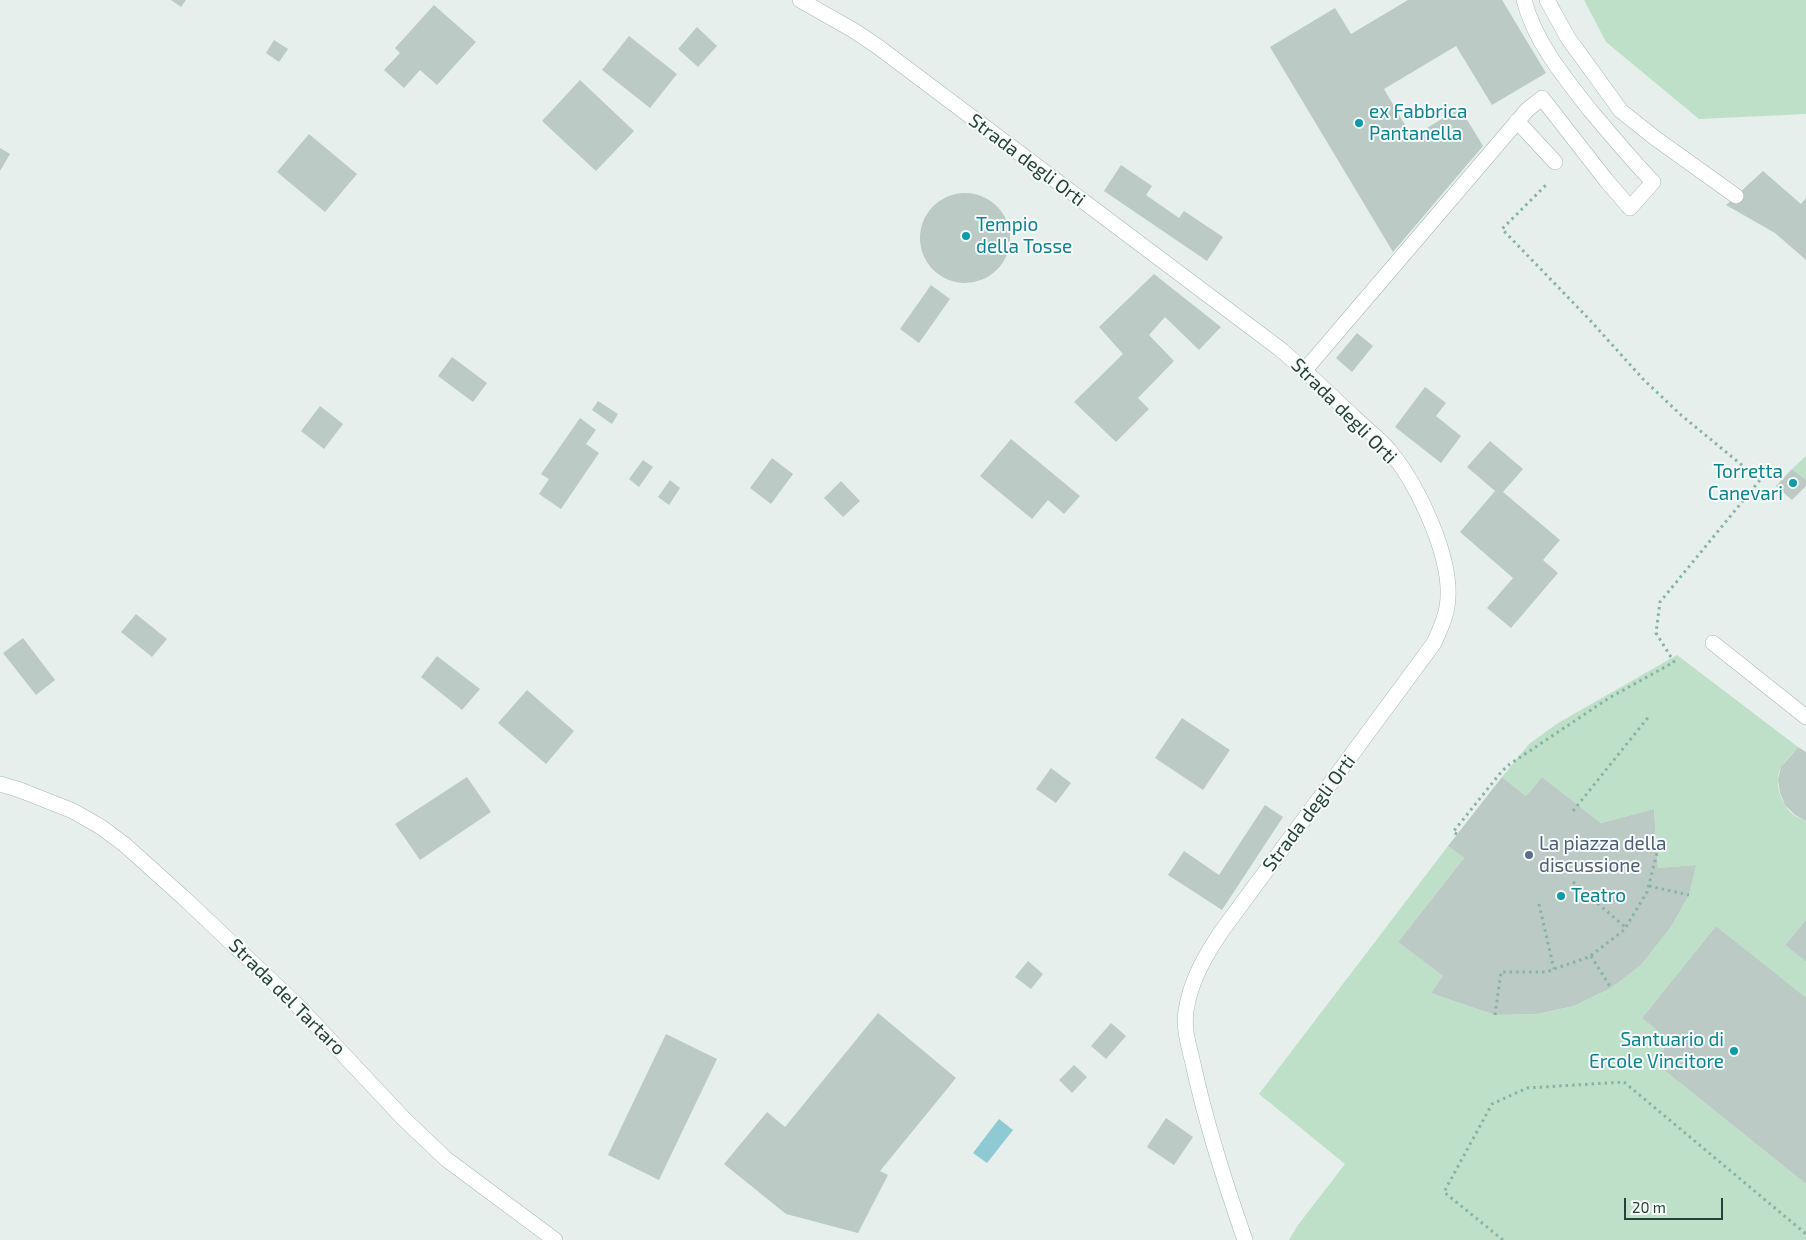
<!DOCTYPE html>
<style>
body{margin:0}
#map{position:relative;width:1806px;height:1240px;overflow:hidden;background:#e6efeb;font-family:"Exo 2",sans-serif}
canvas{display:block}
.scale{position:absolute;left:1624px;top:1198px;width:99px;height:22px;box-sizing:border-box;border:2px solid #24423a;border-top:0;padding-left:6px;font-size:15px;line-height:18px;white-space:nowrap;color:#24423a;-webkit-text-stroke:4px #f7fbf9;paint-order:stroke}
</style>
<div id="map">
<canvas width="1806" height="1240"></canvas>
<div class="scale">20 m</div>
</div>
<script>
const c = document.querySelector('canvas').getContext('2d');
c.lineJoin = 'round';
function paint(path, color) {
  c.fillStyle = color;
  c.fill(path, 'evenodd');
}
function trace(path, color, width, dash) {
  c.strokeStyle = color;
  c.lineWidth = width;
  c.lineCap = dash ? 'butt' : 'round';
  c.setLineDash(dash || []);
  c.stroke(path);
}
function drawText(font, color, halo, rows, align = 'center') {
  c.font = font + ' "Exo 2",sans-serif';
  c.lineWidth = 4;
  c.setLineDash([]);
  c.textBaseline = 'middle';
  c.strokeStyle = halo;
  c.fillStyle = color;
  for (const [text, x, y, turn = 0] of rows) {
    c.save();
    c.translate(x, y);
    c.rotate((+turn || 0) * Math.PI / 180);
    c.textAlign = isNaN(turn) ? turn : align;
    if (halo) c.strokeText(text, 0, 0);
    c.fillText(text, 0, 0);
    c.restore();
  }
}
const green = new Path2D(`
 M 1584,0 L 1806,0 L 1806,114 L 1699,119 L 1606,42 Z
 M 1806,456 L 1806,480 L 1792,469 Z
 M 1677,655 L 1798,747 C 1793,753 1786,759 1782,766 C 1772,781 1781,806 1795,816 C 1798,818 1803,819 1806,821 L 1806,920 L 1785,945 L 1806,962 L 1806,1047 L 1747,951 L 1716,926 L 1642,1018 L 1670,1041 L 1654,1062 L 1806,1184 L 1806,1240 L 1289,1240 L 1298,1225 L 1345,1164 L 1259,1094 L 1448,846 L 1464,858 L 1398,942 L 1443,976 L 1431,993 L 1495,1015 L 1537,1014 L 1574,1006 L 1611,988 L 1641,965 L 1671,927 L 1689,895 L 1695,865 L 1658,868 L 1654,809 L 1601,823 L 1542,777 L 1526,796 L 1502,777 L 1529,744 L 1558,723 Z`);
const water = new Path2D(`
 M 999,1119 L 1013,1130 L 987,1163 L 973,1153 Z`);
const building = new Path2D(`
 M 171,0 L 186,0 L 181,7 Z
 M 1408,0 L 1502,0 L 1546,73 L 1492,105 L 1456,46 L 1384,89 L 1412,137 L 1460,108 L 1483,146 L 1393,252 L 1270,47 L 1335,8 L 1351,34 Z
 M 434,5 L 476,42 L 437,85 L 420,70 L 404,88 L 384,70 L 400,53 L 395,48 Z
 M 697,27 L 717,46 L 698,67 L 678,49 Z
 M 629,36 L 677,74 L 650,108 L 602,70 Z
 M 274,40 L 288,49 L 279,62 L 266,53 Z
 M 580,80 L 634,131 L 596,171 L 542,121 Z
 M 309,134 L 357,174 L 325,212 L 277,172 Z
 M 0,148 L 10,154 L 0,171 Z
 M 1121,165 L 1152,186 L 1146,195 L 1179,218 L 1184,211 L 1223,237 L 1207,261 L 1104,191 Z
 M 1763,171 L 1801,204 L 1806,198 L 1806,260 L 1775,233 L 1726,205 Z
 M920 238a45 45 0 1 1 90 0a45 45 0 1 1-90 0Z
 M 1154,274 L 1221,327 L 1199,350 L 1165,317 L 1149,335 L 1174,361 L 1138,398 L 1149,409 L 1116,442 L 1074,402 L 1123,354 L 1099,327 Z
 M 931,285 L 950,299 L 919,343 L 900,329 Z
 M 1357,333 L 1373,346 L 1352,372 L 1336,358 Z
 M 452,357 L 487,383 L 473,402 L 438,376 Z
 M 1425,387 L 1446,403 L 1436,416 L 1461,436 L 1441,463 L 1395,427 Z
 M 598,401 L 618,414 L 612,424 L 592,410 Z
 M 320,406 L 343,424 L 324,449 L 301,431 Z
 M 580,418 L 596,430 L 586,444 L 599,453 L 561,509 L 539,494 L 549,479 L 541,474 Z
 M 1011,439 L 1080,496 L 1064,514 L 1048,500 L 1032,519 L 980,476 Z
 M 1490,441 L 1523,469 L 1503,492 L 1560,540 L 1543,560 L 1558,573 L 1511,628 L 1487,608 L 1513,578 L 1460,532 L 1495,491 L 1467,467 Z
 M 772,458 L 793,474 L 771,504 L 750,488 Z
 M 643,460 L 653,467 L 639,487 L 629,479 Z
 M 1792,469 L 1806,480 L 1806,486 L 1792,500 L 1776,486 Z
 M 670,480 L 680,488 L 669,505 L 658,497 Z
 M 841,481 L 860,501 L 843,517 L 824,498 Z
 M 136,614 L 167,639 L 152,657 L 121,632 Z
 M 23,638 L 55,680 L 36,695 L 3,653 Z
 M 437,656 L 480,689 L 462,710 L 421,677 Z
 M 527,690 L 574,731 L 546,764 L 498,723 Z
 M 1182,718 L 1230,750 L 1203,790 L 1155,758 Z
 M 1798,747 L 1806,752 L 1806,821 L 1795,815 L 1785,805 L 1780,793 L 1778,780 L 1781,767 Z
 M 1051,768 L 1071,783 L 1056,803 L 1036,789 Z
 M 467,777 L 491,812 L 420,860 L 395,824 Z
 M 1502,777 L 1526,796 L 1542,777 L 1601,823 L 1654,809 L 1658,868 L 1696,865 L 1689,895 L 1671,927 L 1641,965 L 1611,988 L 1574,1006 L 1537,1014 L 1495,1015 L 1451,1000 L 1431,993 L 1443,976 L 1398,942 L 1464,858 L 1448,846 Z
 M 1265,805 L 1283,817 L 1222,910 L 1168,875 L 1184,851 L 1219,875 Z
 M 1806,920 L 1806,962 L 1785,945 Z
 M 1716,926 L 1806,998 L 1806,1184 L 1654,1062 L 1670,1041 L 1642,1018 Z
 M 1028,961 L 1043,974 L 1031,989 L 1015,977 Z
 M 878,1013 L 956,1078 L 880,1171 L 888,1175 L 858,1233 L 786,1214 L 724,1164 L 767,1112 L 785,1127 Z
 M 1111,1023 L 1126,1036 L 1106,1059 L 1091,1046 Z
 M 666,1034 L 717,1059 L 659,1180 L 608,1155 Z
 M 1074,1065 L 1087,1077 L 1072,1093 L 1059,1080 Z
 M 1166,1118 L 1193,1137 L 1174,1165 L 1147,1147 Z`);
const path = new Path2D(`
 M 1573,811 L 1650,715
 M 1457,834 L 1453,832 L 1502,771 L 1510,764 L 1609,698 L 1674,662 L 1656,633 L 1660,602 L 1760,480 L 1681,415 L 1643,379 L 1588,318 L 1502,229 L 1547,184
 M 1573,882 L 1625,927
 M 1649,886 L 1689,895
 M 1539,904 L 1554,969
 M 1591,956 L 1611,988
 M 1495,1015 L 1501,972 L 1547,972 L 1554,969 L 1589,957 L 1624,930 L 1647,892 L 1658,849 L 1586,847
 M 1503,1240 L 1444,1192 L 1492,1104 L 1527,1088 L 1624,1082 L 1806,1234`);
const lane = new Path2D(`
 M 1547,0 L 1568,38 L 1621,111 L 1655,138 L 1736,196
 M 1517,121 L 1555,162
 M 1305,370 L 1527,110 L 1542,98 L 1606,180 L 1630,208 L 1653,182 C 1631,159 1611,135 1590,110 C 1564,77 1535,42 1524,0
 M 1713,643 L 1806,717`);
const street = new Path2D(`
 M 800,0 L 853,30 L 877,46 L 1280,349 C 1306,371 1330,395 1355,418 C 1366,429 1379,438 1389,450 C 1418,485 1455,561 1447,607 C 1445,620 1439,632 1434,643 L 1221,932 C 1205,956 1190,982 1186,1011 C 1183,1031 1190,1049 1194,1068 C 1207,1127 1225,1183 1245,1240
 M 0,784 L 20,790 L 73,811 L 101,827 L 125,845 L 184,898 L 297,1005 L 404,1119 L 446,1159 L 555,1240`);
const markers = [
 [1359,123,5,"#0f9aa8"],
 [966,236,5,"#0f9aa8"],
 [1793,483,5,"#0f9aa8"],
 [1529,855,5,"#5c6f8a"],
 [1561,896,5,"#0f9aa8"],
 [1734,1051,5,"#0f9aa8"]
];
const cultureNames = [
 ["ex Fabbrica",1369,112],
 ["Pantanella",1369,134],
 ["Tempio",976,225],
 ["della Tosse",976,247],
 ["Torretta",1783,472,"right"],
 ["Canevari",1783,494,"right"],
 ["Teatro",1571,896],
 ["Santuario di",1724,1040,"right"],
 ["Ercole Vincitore",1724,1062,"right"]
];
const streetNames = [
 ["Strada degli Orti",1027,160,37],
 ["Strada degli Orti",1344,411,45],
 ["Strada degli Orti",1309,813,-53],
 ["Strada del Tartaro",287,997,45]
];
const serviceNames = [
 ["La piazza della",1539,844],
 ["discussione",1539,866]
];
paint(green, '#bfe0c8');
paint(water, '#8ec9d4');
paint(building, '#bbcac4');
trace(lane, '#a8b8b2', 16);
trace(street, '#a8b8b2', 16);
trace(path, '#86b3a5', 3, [2.5, 4]);
trace(lane, '#fff', 15);
trace(street, '#fff', 15);
for (const [x, y, r, color] of markers) {
  const dot = new Path2D();
  dot.arc(x, y, r, 0, 2 * Math.PI);
  c.fillStyle = color;
  c.fill(dot);
  trace(dot, '#f7fbf9', 2);
}
drawText('19px', '#0d838f', '#f7fbf9', cultureNames, 'left');
drawText('19px', '#24423a', '#f7fbf9', streetNames);
drawText('19px', '#4e5e75', '#f7fbf9', serviceNames, 'left');
</script>
